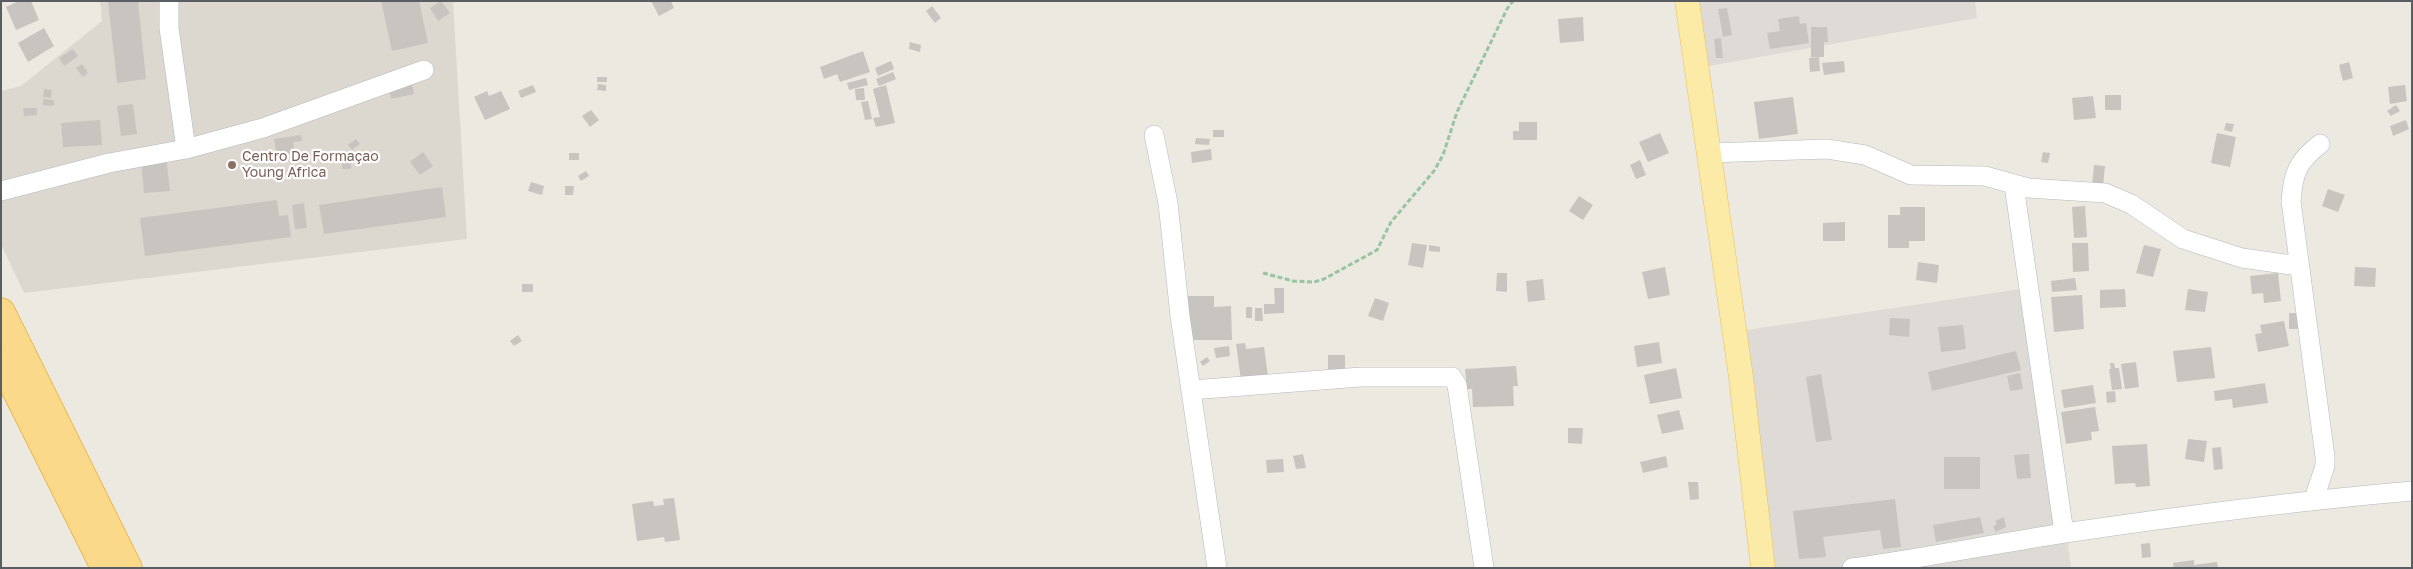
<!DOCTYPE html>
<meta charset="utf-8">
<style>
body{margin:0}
#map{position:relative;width:2413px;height:569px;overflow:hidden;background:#ece9e1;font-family:"Golos Text",sans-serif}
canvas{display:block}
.frame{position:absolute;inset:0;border:2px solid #5a5e62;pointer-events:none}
</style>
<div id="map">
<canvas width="2413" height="569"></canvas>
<div class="frame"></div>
</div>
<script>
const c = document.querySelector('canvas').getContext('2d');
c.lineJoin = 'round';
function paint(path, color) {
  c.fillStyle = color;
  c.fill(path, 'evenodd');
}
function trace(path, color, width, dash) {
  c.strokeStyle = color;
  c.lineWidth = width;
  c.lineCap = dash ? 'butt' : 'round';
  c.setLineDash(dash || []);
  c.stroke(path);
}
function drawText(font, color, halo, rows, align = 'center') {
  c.font = font + ' "Golos Text",sans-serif';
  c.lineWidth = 4.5;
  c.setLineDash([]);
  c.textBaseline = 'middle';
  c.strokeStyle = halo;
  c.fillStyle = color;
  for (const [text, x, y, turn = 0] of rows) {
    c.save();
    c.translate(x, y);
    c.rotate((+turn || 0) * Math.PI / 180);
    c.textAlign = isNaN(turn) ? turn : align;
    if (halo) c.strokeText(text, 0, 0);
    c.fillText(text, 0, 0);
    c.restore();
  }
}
const industrial = new Path2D(`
 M 1692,1 L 1975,1 L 1977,18 L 1704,67 Z
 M 2034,287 L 2071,568 L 1771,568 L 1740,331 Z`);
const education = new Path2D(`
 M 100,1 L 453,1 L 467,239 L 24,293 L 1,244 L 1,91 L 21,86 L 102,21 Z`);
const building = new Path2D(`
 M 19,1 L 31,1 L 39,20 L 16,30 L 6,7 Z
 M 108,1 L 138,1 L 146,79 L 117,83 Z
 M 381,1 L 419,1 L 428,43 L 392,51 Z
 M 441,1 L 450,13 L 438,21 L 430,8 Z
 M 651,1 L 671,1 L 674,8 L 659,16 Z
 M 932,6 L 941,18 L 935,23 L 926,11 Z
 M 1727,8 L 1732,35 L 1723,37 L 1718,9 Z
 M 1799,16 L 1800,24 L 1806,23 L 1809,43 L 1770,49 L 1767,33 L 1780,31 L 1778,19 Z
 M 1583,17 L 1584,41 L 1560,43 L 1558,19 Z
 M 1811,27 L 1827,27 L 1828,42 L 1824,42 L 1824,57 L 1811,57 Z
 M 44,28 L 54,46 L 28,62 L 18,43 Z
 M 1721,38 L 1723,58 L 1716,58 L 1714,39 Z
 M 910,42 L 921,45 L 920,52 L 909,49 Z
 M 73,49 L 78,56 L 64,66 L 59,58 Z
 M 863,51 L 870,72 L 840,82 L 837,74 L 824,79 L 820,67 Z
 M 1819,57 L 1820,71 L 1810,72 L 1809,58 Z
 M 891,61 L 894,69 L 878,76 L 875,68 Z
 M 1844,61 L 1845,72 L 1824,75 L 1822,63 Z
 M 2349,62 L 2353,78 L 2343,81 L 2339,65 Z
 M 82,64 L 88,73 L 83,77 L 76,68 Z
 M 893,72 L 896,79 L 879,86 L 876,79 Z
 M 597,77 L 607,77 L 607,82 L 597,82 Z
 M 866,78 L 868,85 L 849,90 L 847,83 Z
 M 412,83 L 414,94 L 391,99 L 389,87 Z
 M 598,84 L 606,85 L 606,91 L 597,90 Z
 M 533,85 L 536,92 L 521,98 L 518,91 Z
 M 886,85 L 895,123 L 876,127 L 873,118 L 880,117 L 873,89 Z
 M 2405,85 L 2407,101 L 2390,104 L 2388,87 Z
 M 864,88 L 865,100 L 856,100 L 855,89 Z
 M 44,89 L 52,90 L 51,98 L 43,97 Z
 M 487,91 L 489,96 L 501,91 L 510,109 L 485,120 L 474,97 Z
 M 2105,95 L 2121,95 L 2121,110 L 2105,110 Z
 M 2093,96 L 2096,118 L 2074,120 L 2072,98 Z
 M 1793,97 L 1798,134 L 1759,139 L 1754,102 Z
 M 43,99 L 54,100 L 54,106 L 43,105 Z
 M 868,101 L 872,119 L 865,120 L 861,102 Z
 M 133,104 L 137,134 L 121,136 L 117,106 Z
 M 2396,105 L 2400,111 L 2391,116 L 2387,111 Z
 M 23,108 L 37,108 L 37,115 L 24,116 Z
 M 591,110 L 599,120 L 590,127 L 582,116 Z
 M 100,120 L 102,145 L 63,147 L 61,123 Z
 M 2406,120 L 2409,129 L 2393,136 L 2390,126 Z
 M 1519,122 L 1537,122 L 1537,140 L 1513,140 L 1513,131 L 1519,131 Z
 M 2226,123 L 2234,124 L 2232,132 L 2224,130 Z
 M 1213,130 L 1224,130 L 1224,137 L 1213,137 Z
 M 1660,133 L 1669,153 L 1648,162 L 1639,142 Z
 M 2217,133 L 2236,137 L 2230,167 L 2211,163 Z
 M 301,135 L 302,141 L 293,142 L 295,152 L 277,156 L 274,139 Z
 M 1196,138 L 1210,139 L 1209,145 L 1195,144 Z
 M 356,139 L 360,144 L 352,150 L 348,145 Z
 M 1211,149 L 1212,160 L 1192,163 L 1191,152 Z
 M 423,152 L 433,166 L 420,175 L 410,162 Z
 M 2043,152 L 2050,153 L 2048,163 L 2041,162 Z
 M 569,153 L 579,153 L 579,160 L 569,160 Z
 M 166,156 L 170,191 L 144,193 L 141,159 Z
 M 342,160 L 351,160 L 351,169 L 342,169 Z
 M 1640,160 L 1646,175 L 1636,179 L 1630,165 Z
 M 2094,165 L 2105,166 L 2103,186 L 2092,185 Z
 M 586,171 L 589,176 L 581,181 L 578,176 Z
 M 531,182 L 544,186 L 542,195 L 528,191 Z
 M 565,186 L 574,186 L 573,195 L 565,195 Z
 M 442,187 L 446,217 L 324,234 L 319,205 Z
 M 2328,189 L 2345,195 L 2338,212 L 2322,206 Z
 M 1579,196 L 1593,205 L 1583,220 L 1569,211 Z
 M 277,200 L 279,216 L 288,215 L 291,237 L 145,256 L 140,218 Z
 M 304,203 L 307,228 L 295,229 L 292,205 Z
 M 2085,206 L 2087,237 L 2074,238 L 2072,207 Z
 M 1900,207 L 1925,207 L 1925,241 L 1909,241 L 1909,248 L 1888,248 L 1888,215 L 1900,215 Z
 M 1845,222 L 1845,241 L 1823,241 L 1823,223 Z
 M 1412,243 L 1427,245 L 1423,268 L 1408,265 Z
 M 2072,243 L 2088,243 L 2089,271 L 2073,272 Z
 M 1429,245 L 1440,247 L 1440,252 L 1429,251 Z
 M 2144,245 L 2161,249 L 2153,277 L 2136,273 Z
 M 1918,262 L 1939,265 L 1937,283 L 1916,280 Z
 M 1665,267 L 1670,295 L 1648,299 L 1642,272 Z
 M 2355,267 L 2376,268 L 2375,287 L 2354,286 Z
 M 1497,273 L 1507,273 L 1507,292 L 1496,291 Z
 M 2278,273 L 2281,301 L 2264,303 L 2263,293 L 2252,294 L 2250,276 Z
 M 2075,278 L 2077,290 L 2052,292 L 2051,281 Z
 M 1543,279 L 1545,300 L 1528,302 L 1526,281 Z
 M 522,284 L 533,284 L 533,292 L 522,292 Z
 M 1274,288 L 1284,288 L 1284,313 L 1264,314 L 1264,304 L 1275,304 Z
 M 2125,289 L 2126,307 L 2100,308 L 2100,290 Z
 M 2188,289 L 2208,292 L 2205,312 L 2185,310 Z
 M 2082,295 L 2084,329 L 2054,332 L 2051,297 Z
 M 1188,296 L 1214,296 L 1214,307 L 1231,306 L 1232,340 L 1189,340 Z
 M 1375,298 L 1389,303 L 1383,321 L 1368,316 Z
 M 1246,307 L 1252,307 L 1252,318 L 1246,318 Z
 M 1255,308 L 1262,308 L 1263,321 L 1255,321 Z
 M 2289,313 L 2299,313 L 2300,329 L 2289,329 Z
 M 1890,318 L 1910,319 L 1909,337 L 1889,335 Z
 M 2284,321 L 2289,346 L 2258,352 L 2255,334 L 2262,333 L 2260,325 Z
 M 1963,325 L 1966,349 L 1941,352 L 1938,327 Z
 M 518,335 L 522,341 L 514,346 L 510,341 Z
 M 1659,342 L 1662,363 L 1637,367 L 1634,346 Z
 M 1245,343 L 1246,349 L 1264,347 L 1268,376 L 1241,380 L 1236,344 Z
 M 1229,346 L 1230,356 L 1216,358 L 1214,348 Z
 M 2211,347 L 2215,378 L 2177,382 L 2173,351 Z
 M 2016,351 L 2021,370 L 1932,391 L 1928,372 Z
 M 1328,355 L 1345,355 L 1345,369 L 1328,369 Z
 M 1207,357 L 1210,361 L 1203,366 L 1200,362 Z
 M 2136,362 L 2139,387 L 2125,389 L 2121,364 Z
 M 2110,363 L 2114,363 L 2115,368 L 2119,368 L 2122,389 L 2112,390 L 2109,369 L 2111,369 Z
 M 1516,366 L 1518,386 L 1513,386 L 1514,406 L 1473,407 L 1472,389 L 1467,389 L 1465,369 Z
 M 1676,368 L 1682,398 L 1650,404 L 1644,375 Z
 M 2020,373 L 2023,389 L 2010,391 L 2007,376 Z
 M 1821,374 L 1832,440 L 1816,442 L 1806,377 Z
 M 2265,383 L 2268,403 L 2233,408 L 2232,399 L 2215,401 L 2214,391 Z
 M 2093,385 L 2096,403 L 2064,408 L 2061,390 Z
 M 2115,391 L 2116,402 L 2107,403 L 2106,392 Z
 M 2095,407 L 2099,431 L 2091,432 L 2092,440 L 2066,444 L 2061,412 Z
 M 1679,410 L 1684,429 L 1662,434 L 1657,415 Z
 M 1568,428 L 1583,428 L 1582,444 L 1568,443 Z
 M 2188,439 L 2207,441 L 2204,462 L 2185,459 Z
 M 2147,444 L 2150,486 L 2136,487 L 2135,483 L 2115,484 L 2112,446 Z
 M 2221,447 L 2223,469 L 2214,470 L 2212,448 Z
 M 1303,454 L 1306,468 L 1296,469 L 1293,456 Z
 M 2029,454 L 2031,478 L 2017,479 L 2014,455 Z
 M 1666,456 L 1668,467 L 1643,473 L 1640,462 Z
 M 1944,457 L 1980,457 L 1980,489 L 1944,489 Z
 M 1283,459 L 1284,472 L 1267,473 L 1266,460 Z
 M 1688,482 L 1698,482 L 1699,499 L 1690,500 Z
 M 674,498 L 680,540 L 665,542 L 664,537 L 637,541 L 632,504 L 653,501 L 654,506 L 664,505 L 663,499 Z
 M 1895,499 L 1901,547 L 1883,549 L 1880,530 L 1823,537 L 1826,557 L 1799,559 L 1793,511 Z
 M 1980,517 L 1984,533 L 1936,542 L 1933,525 Z
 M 2004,517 L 2006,527 L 1996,532 L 1993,527 L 1997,524 L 1995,521 Z
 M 2150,543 L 2151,557 L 2142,558 L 2141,544 Z
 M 2194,560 L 2194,565 L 2217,562 L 2218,568 L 2174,568 L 2173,563 Z`);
const path = new Path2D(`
 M 1263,273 L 1293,281 L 1314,282 L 1324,279 L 1377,250 L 1391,222 L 1434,171 L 1443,155 L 1457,112 L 1507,9 L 1513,1`);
const minor = new Path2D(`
 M 169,1 L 169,28 L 186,149
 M 1154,135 L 1168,203 L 1180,316 L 1217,568
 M 1709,153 L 1827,149 L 1865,155 L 1911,175 L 1985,176 L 2028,188 L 2105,193 L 2131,204 L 2183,239 L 2242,258 L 2299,266
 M 2014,185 L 2064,533
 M 1,191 L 109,163 L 186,149 L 263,128 L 424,70
 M 1191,390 L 1361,377 L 1452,377 L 1457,385 L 1484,568
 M 2314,499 L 2325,466 L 2325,457 L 2291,201 C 2293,173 2298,161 2320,144
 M 1852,568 C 1923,558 1994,544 2065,533 C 2180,516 2296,501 2412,491`);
const major = new Path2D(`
 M 1687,1 L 1741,377 L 1763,568`);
const highway = new Path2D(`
 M 1,312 L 128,568
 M 1,360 L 105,568`);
const markers = [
 [232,165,5,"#8d6e63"]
];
const educationNames = [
 ["Centro De Formaçao",242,157],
 ["Young Africa",242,173]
];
paint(industrial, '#dedbd6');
paint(education, '#dcd8cf');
paint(building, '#c8c4bf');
trace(minor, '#b4b7bc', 20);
trace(major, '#edbd5a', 25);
trace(highway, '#e79707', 29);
trace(path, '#97c4a2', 3, [5, 2.5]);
trace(minor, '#fff', 19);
trace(major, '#fceba6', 24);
trace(highway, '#fad98b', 28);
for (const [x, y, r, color] of markers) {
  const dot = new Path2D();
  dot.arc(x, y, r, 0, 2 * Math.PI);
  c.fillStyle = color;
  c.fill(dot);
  trace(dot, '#fff', 2);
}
drawText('14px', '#785e54', '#fff', educationNames, 'left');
</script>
